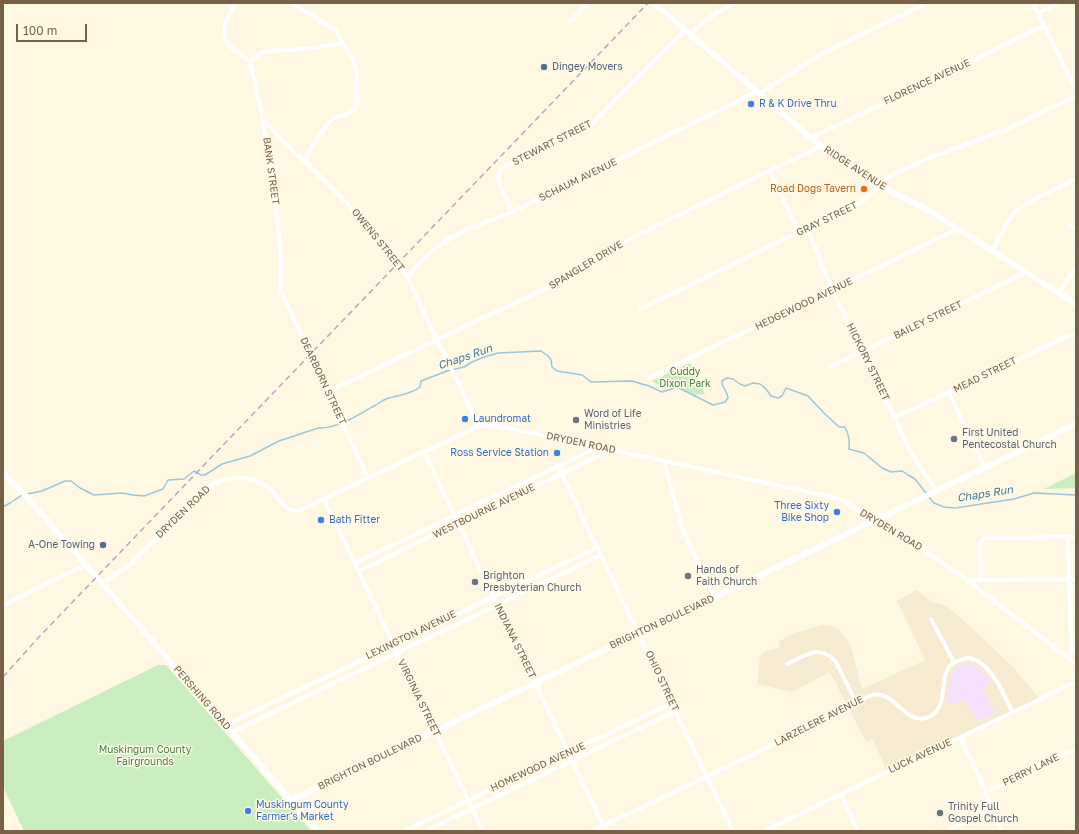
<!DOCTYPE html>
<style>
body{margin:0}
#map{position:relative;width:1079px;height:834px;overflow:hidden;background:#fef8e2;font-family:"Golos Text",sans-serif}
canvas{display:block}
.frame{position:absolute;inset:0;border:4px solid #786046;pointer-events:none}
.scale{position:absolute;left:16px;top:24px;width:71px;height:18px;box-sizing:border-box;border:2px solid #786046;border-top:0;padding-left:5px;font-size:12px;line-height:14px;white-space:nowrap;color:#786046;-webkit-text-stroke:3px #fffaea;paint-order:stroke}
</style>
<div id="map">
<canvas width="1079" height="834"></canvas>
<div class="frame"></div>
<div class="scale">100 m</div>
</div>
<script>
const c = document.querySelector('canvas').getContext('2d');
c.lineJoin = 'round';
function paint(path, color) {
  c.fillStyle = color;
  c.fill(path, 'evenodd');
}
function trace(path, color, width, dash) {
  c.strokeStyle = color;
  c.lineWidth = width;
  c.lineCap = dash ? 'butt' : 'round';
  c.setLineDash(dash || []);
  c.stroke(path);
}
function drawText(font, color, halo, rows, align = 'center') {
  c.font = font + ' "Golos Text",sans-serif';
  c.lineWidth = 3;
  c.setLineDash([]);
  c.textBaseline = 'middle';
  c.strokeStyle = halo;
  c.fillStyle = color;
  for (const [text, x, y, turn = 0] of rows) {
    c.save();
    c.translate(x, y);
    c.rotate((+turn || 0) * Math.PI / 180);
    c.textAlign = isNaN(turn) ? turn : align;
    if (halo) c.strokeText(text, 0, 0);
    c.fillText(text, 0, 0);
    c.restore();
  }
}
const residential = new Path2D(`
 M 917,590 L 932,602 L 945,605 L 960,617 L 1013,667 L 1039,698 L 886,770 L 873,739 L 866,742 L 830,672 L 792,692 L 757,684 L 760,656 L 765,651 L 779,648 L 779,641 L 797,632 L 823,625 L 834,627 L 839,630 L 851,646 L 862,689 L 925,660 L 897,601 Z`);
const education = new Path2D(`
 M 966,663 L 970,663 L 978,668 L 992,682 L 982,688 L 995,713 L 978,721 L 964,699 L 958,703 L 946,704 L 952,673 L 958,666 Z`);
const green = new Path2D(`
 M 690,363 L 705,394 L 695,395 L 674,384 L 665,389 L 652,381 Z
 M 1076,473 L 1076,488 L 1044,489 Z
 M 158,665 L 166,665 L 311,831 L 24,831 L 3,787 L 3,741 Z`);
const stream = new Path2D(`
 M 27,494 L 42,491 L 65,481 L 71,481 L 80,488 L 94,495 L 122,493 L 133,495 L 144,496 L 163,489 L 168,480 L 184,479 L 194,471 L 201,475 L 205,475 L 222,464 L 250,456 L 279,441 L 318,428 C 336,429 357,416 372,407 C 377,405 381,401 386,399 C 398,395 410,395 420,387 L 421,381 L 447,371 L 464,367 L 472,362 L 484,357 L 498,353 L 541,351 L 548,356 L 551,360 L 552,367 L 557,371 L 582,375 L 591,382 L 632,381 L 649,386 L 662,392 L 677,387 L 713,405 L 725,402 L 728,398 L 727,394 L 722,384 L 722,381 L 727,378 L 733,379 L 740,384 L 745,386 L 753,383 L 760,384 L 766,389 L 771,396 L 778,398 L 782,396 L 786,388 L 808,396 L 825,414 L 839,427 L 845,427 C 848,433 850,442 849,449 L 864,453 L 882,468 L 891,472 L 902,471 L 908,475 L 915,479 L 926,493
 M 928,496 L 934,503 L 944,507 L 955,508 L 1014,499 L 1034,493 L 1076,495
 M 3,507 L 10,503 L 22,495`);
const street = new Path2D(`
 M 235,3 C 218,33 220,43 250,61
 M 292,3 L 335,30 L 353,59 L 357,74 L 357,101 L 355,109 L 350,113 L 334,118 L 329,122 L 311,148 L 305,161
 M 1033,3 L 1076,90
 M 1038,13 L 1059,3
 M 569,23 L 588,3
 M 690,34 L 713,15 L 736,3
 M 250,61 C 266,125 275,191 281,257 C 282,268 280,279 281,291 L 368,478
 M 250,61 L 261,53 L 267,51 L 305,49 L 345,43
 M 759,94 L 819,55 L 927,3
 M 264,123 L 271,127 L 280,138 C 326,181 372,225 407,277 L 479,426
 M 811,138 L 1044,26
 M 770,171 L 799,232
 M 512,212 L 498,179 L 501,169 L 565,136 L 591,125 L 685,30
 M 1069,225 L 1076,230
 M 807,229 L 819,255 L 822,267 L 909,448 L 918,464 L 936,491
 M 992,251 C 1000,238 1006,222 1016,211 C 1027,200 1061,187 1076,179
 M 407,277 C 417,267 425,256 436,248 C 454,233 490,221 512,212 L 756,92
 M 1059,293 L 1076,266
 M 640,309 L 862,202 L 883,181 L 896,173 L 929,158 L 1003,131 L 1076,96
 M 830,367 L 1026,272
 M 649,378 L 958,229
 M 327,392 L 557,283 L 615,246 L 821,146
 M 949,393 L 985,468
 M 894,418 L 1076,332
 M 424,452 L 606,831
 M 664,461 L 682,528 L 714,597
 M 558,466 L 733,831
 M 324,499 L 483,831
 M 1068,537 L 1071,640 L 1072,649 L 1069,659
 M 355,563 L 590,451 L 595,446
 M 359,571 L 603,454 L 605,448
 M 981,579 L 980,543 L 985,538 L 1076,537
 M 967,580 L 1076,579
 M 102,583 L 131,564 L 204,490 C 224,474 253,473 272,491 C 281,500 285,511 298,511 L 479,426 L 492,425 L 595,446 L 836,498 L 845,502 L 920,547 L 967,580 L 1076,664
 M 3,605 L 86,565
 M 931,619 L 954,662
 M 787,664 C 804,656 821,643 836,662 L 857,704
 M 226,725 L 598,547
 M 232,732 L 601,555
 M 960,737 L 975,767 L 1002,831
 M 986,792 L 1076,748
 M 841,794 L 858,831
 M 404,831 L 672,703
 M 425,831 L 676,711
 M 592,831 C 661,798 731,765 800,732 C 819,723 840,715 857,704 C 862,701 865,697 870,696 C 895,686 905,730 931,716 C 951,704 935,670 957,661 C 961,660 965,658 969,658 C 990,660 1005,697 1013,713
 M 764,831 L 1076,682
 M 947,831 L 992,809`);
const secondary = new Path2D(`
 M 654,3 L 811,138 L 878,185 L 930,211 L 1076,304
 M 3,473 L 27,497 L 318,831
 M 291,800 L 1076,424`);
const rail = new Path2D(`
 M 3,677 L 38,638 L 252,415 L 648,3`);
const markers = [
 [544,67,4,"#5c6f8a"],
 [751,104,4,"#3f7fe0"],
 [864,189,4,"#e8710a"],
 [465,419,4,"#3f7fe0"],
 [576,420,4,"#6b7280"],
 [954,439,4,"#6b7280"],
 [557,453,4,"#3f7fe0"],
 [837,512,4,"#3f7fe0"],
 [321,520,4,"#3f7fe0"],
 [103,545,4,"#5c6f8a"],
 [688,576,4,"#6b7280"],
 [475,582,4,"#6b7280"],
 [248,811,4,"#3f7fe0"],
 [940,813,4,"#6b7280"]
];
const serviceNames = [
 ["Dingey Movers",552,67],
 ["A-One Towing",95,545,"right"]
];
const streetNames = [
 ["FLORENCE AVENUE",927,82,-25],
 ["STEWART STREET",552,143,-27],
 ["RIDGE AVENUE",855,168,33],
 ["BANK STREET",271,171,82],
 ["SCHAUM AVENUE",578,180,-26],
 ["GRAY STREET",827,219,-26],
 ["OWENS STREET",378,240,51],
 ["SPANGLER DRIVE",586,265,-31],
 ["HEDGEWOOD AVENUE",804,304,-26],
 ["BAILEY STREET",928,320,-26],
 ["HICKORY STREET",868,362,64],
 ["MEAD STREET",985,375,-26],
 ["DEARBORN STREET",323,381,65],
 ["DRYDEN ROAD",581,443,12],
 ["WESTBOURNE AVENUE",484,511,-26],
 ["DRYDEN ROAD",183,512,-44],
 ["DRYDEN ROAD",891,530,31],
 ["BRIGHTON BOULEVARD",662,622,-25],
 ["LEXINGTON AVENUE",411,635,-26],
 ["INDIANA STREET",515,641,64],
 ["OHIO STREET",662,681,65],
 ["PERSHING ROAD",202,698,49],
 ["VIRGINIA STREET",419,698,64],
 ["LARZELERE AVENUE",819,721,-27],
 ["LUCK AVENUE",920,756,-25],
 ["BRIGHTON BOULEVARD",370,762,-26],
 ["HOMEWOOD AVENUE",538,767,-25],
 ["PERRY LANE",1031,770,-26]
];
const shopNames = [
 ["R & K Drive Thru",759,104],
 ["Laundromat",473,419],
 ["Ross Service Station",549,453,"right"],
 ["Three Sixty",829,506,"right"],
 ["Bike Shop",829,518,"right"],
 ["Bath Fitter",329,520],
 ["Muskingum County",256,805],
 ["Farmer's Market",256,817]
];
const foodNames = [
 ["Road Dogs Tavern",856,189]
];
const parkNames = [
 ["Cuddy",685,372],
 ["Dixon Park",685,384],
 ["Muskingum County",145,750],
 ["Fairgrounds",145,762]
];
const worshipNames = [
 ["Word of Life",584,414],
 ["Ministries",584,426],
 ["First United",962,433],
 ["Pentecostal Church",962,445],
 ["Hands of",696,570],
 ["Faith Church",696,582],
 ["Brighton",483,576],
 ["Presbyterian Church",483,588],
 ["Trinity Full",948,807],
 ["Gospel Church",948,819]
];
const waterNames = [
 ["Chaps Run",465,357,-19],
 ["Chaps Run",985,494,-9]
];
paint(residential, '#f6ebd0');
paint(education, '#f5dffa');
paint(green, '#caedbf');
trace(stream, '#9ac6dc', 1.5);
trace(street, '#fff', 4);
trace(secondary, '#fff', 5.5);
trace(rail, '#bca0c8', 1.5, [6, 4]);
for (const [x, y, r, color] of markers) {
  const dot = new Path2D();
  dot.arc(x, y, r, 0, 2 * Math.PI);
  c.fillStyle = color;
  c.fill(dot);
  trace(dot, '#fffaea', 1.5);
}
drawText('10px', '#4e5e75', '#fffaea', serviceNames, 'left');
drawText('10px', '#786046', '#fffaea', streetNames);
drawText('10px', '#366cbe', '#fffaea', shopNames, 'left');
drawText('10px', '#c56008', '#fffaea', foodNames, 'right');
drawText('10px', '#457f3d', '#fffaea', parkNames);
drawText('10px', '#5b616d', '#fffaea', worshipNames, 'left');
drawText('italic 11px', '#417894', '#fffaea', waterNames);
</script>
